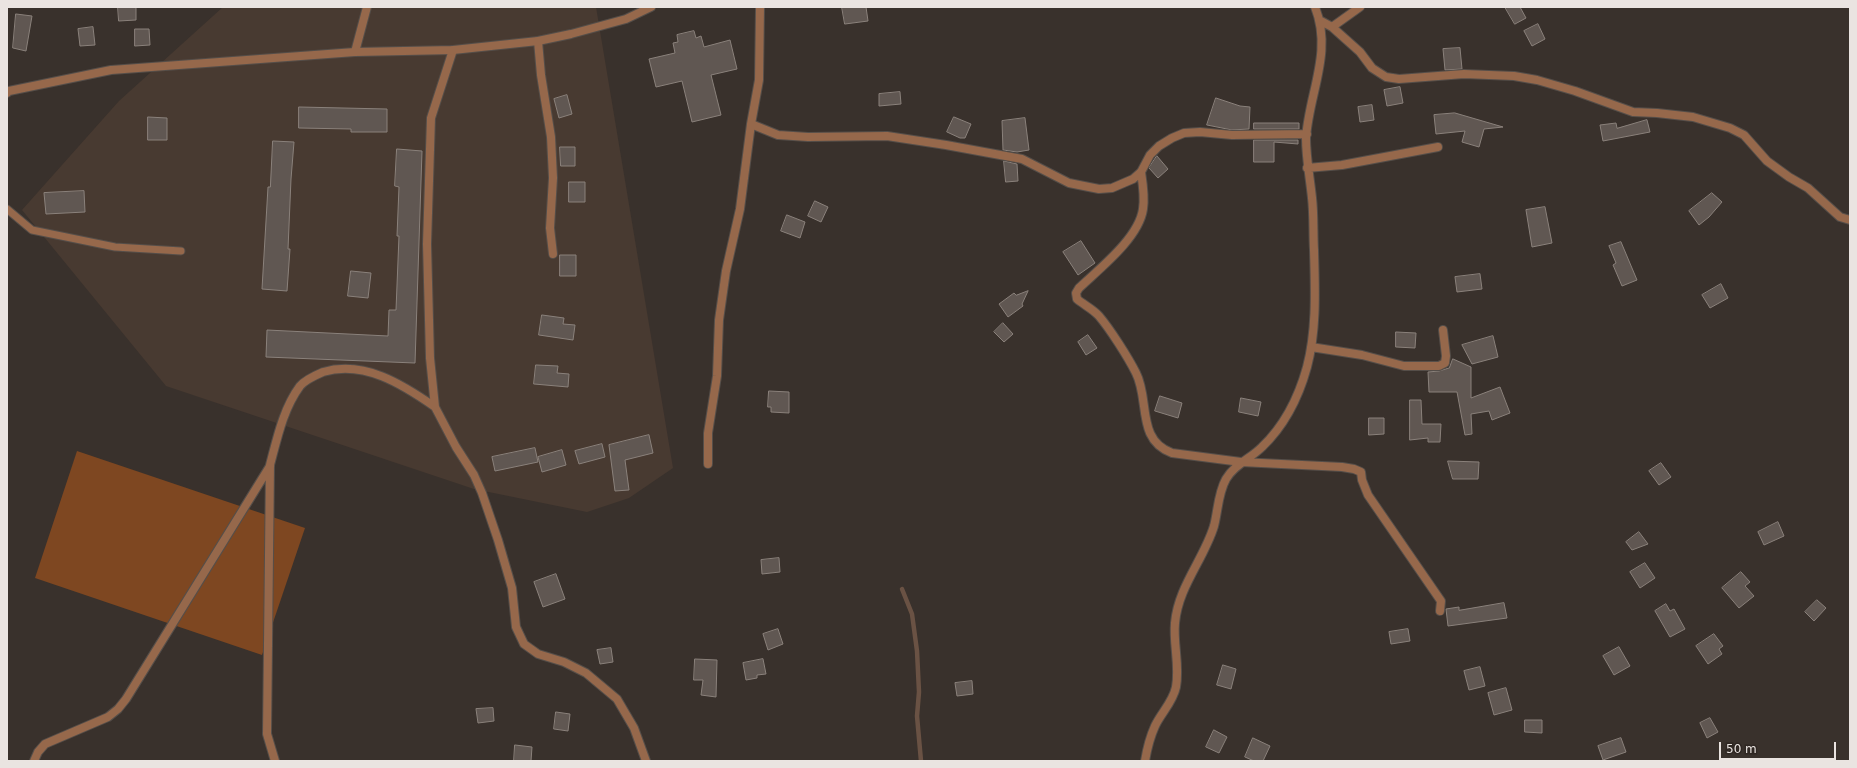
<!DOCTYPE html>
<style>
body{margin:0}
#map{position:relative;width:1857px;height:768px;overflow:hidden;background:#39312c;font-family:"DejaVu Sans",sans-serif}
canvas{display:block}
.frame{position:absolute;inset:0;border:8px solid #eae4e1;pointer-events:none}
.scale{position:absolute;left:1719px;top:742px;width:117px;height:18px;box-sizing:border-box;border:2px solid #eae4e1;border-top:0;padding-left:5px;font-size:12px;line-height:14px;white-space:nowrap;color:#eae4e1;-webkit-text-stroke:3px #2f2723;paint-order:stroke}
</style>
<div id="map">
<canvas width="1857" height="768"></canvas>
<div class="frame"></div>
<div class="scale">50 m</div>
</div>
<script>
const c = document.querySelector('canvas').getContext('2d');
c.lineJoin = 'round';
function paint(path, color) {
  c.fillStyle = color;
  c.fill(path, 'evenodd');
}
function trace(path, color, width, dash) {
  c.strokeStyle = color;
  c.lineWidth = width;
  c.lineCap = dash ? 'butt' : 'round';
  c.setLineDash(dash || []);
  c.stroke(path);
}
const built = new Path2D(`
 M 223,7 L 596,7 L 673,468 L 629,498 L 587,512 L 474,489 L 166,386 L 22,210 L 119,101 Z`);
const green = new Path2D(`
 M 77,451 L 305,528 L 262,655 L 35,578 Z`);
const stream = new Path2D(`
 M 902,589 L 912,614 L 917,651 L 919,692 L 917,716 L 921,761`);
const building = new Path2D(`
 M 118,7 L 136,7 L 136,20 L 119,21 Z
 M 842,7 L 866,7 L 868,21 L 845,24 Z
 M 1505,7 L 1520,7 L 1526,18 L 1515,24 Z
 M 16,14 L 32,16 L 26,51 L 13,48 Z
 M 1538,24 L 1545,39 L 1532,46 L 1524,31 Z
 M 93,27 L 95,45 L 80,46 L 78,29 Z
 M 135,29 L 149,29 L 150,45 L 135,46 Z
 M 694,31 L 696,38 L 701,36 L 704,47 L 730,40 L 737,69 L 711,75 L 721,115 L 692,122 L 682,81 L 656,87 L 649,59 L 675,53 L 673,43 L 678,42 L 677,35 Z
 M 1460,48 L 1462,69 L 1445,70 L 1443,49 Z
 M 1400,87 L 1403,103 L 1387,106 L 1384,90 Z
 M 900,92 L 901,104 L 879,106 L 879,94 Z
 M 567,95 L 572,114 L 559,118 L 554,99 Z
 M 1216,98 L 1240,106 L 1250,107 L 1249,129 L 1232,130 L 1207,125 Z
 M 1372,105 L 1374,120 L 1360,122 L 1358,107 Z
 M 299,107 L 387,109 L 387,132 L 351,132 L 351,129 L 299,128 Z
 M 1455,113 L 1503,127 L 1484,129 L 1479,147 L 1462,142 L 1465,131 L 1436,134 L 1434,115 Z
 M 148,117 L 167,118 L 167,140 L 148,140 Z
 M 954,117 L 971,124 L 965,138 L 960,138 L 947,132 Z
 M 1025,118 L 1029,150 L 1017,152 L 1003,150 L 1002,121 Z
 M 1647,120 L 1650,132 L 1603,141 L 1600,125 L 1616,123 L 1617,128 Z
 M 1254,123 L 1299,123 L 1299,129 L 1254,129 Z
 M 1254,140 L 1298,140 L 1298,144 L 1274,142 L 1274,162 L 1254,162 Z
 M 273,141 L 294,142 L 291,179 L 288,249 L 290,249 L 287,291 L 262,289 L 268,187 L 270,187 Z
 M 560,147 L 575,147 L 575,166 L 561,166 Z
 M 397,149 L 422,151 L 415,363 L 266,357 L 267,330 L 388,336 L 389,310 L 396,310 L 399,236 L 397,236 L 399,187 L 395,186 Z
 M 1157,156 L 1168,169 L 1158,178 L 1149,168 Z
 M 1004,161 L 1017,164 L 1018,181 L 1006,182 Z
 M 569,182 L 585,182 L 585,202 L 569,202 Z
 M 84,191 L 85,212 L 46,214 L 44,193 Z
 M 1712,193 L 1722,202 L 1709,217 L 1699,225 L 1689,211 Z
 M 815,201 L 828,207 L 821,222 L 808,216 Z
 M 1545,207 L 1552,243 L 1532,247 L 1526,210 Z
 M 787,215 L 805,222 L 800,238 L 781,231 Z
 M 1081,241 L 1095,263 L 1078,275 L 1063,252 Z
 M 1621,242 L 1637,280 L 1622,286 L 1613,265 L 1616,263 L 1609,246 Z
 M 560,255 L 576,255 L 576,276 L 560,276 Z
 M 351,271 L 371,273 L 368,298 L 348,296 Z
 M 1480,274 L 1482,289 L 1457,292 L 1455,277 Z
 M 1721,284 L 1728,298 L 1710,308 L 1702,295 Z
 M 1028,291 L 1022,304 L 1023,306 L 1008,317 L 999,304 L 1014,293 L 1016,295 Z
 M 542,315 L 564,318 L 563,324 L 575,325 L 573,340 L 539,335 Z
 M 1003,323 L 1013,334 L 1004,342 L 994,332 Z
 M 1396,332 L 1416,333 L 1415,348 L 1396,347 Z
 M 1088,335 L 1097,348 L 1086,355 L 1078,342 Z
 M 1493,336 L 1498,357 L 1472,364 L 1462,345 Z
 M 1453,359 L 1471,367 L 1471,398 L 1500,387 L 1510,413 L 1492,420 L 1489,411 L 1471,414 L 1472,434 L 1465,435 L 1457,392 L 1429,392 L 1428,372 L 1439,371 L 1449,368 Z
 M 536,365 L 558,366 L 557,373 L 569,374 L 568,387 L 534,384 Z
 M 769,391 L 789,392 L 789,413 L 771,412 L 771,407 L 768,407 Z
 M 1160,396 L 1182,403 L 1178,418 L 1155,411 Z
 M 1241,398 L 1261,402 L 1258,416 L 1239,412 Z
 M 1410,400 L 1421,400 L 1422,424 L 1441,424 L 1440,442 L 1428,442 L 1428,438 L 1410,440 Z
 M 1369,418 L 1384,418 L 1384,434 L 1369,435 Z
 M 649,435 L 653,453 L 625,460 L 629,490 L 615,491 L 609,445 Z
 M 602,444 L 605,457 L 579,464 L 575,451 Z
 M 535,448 L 538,462 L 495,471 L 492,457 Z
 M 562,450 L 566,465 L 542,472 L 538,457 Z
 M 1448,461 L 1479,462 L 1478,479 L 1453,479 Z
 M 1661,463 L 1671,477 L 1659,485 L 1649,471 Z
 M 1778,522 L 1784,536 L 1764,545 L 1758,532 Z
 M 1639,532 L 1648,544 L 1632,550 L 1626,542 Z
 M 779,558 L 780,572 L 762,574 L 761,560 Z
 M 1645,563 L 1655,578 L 1640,588 L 1630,572 Z
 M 1741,572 L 1750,582 L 1745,586 L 1754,596 L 1739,608 L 1722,588 Z
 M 556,574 L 565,599 L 543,607 L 534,582 Z
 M 1817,600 L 1826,608 L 1814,621 L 1805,612 Z
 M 1504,603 L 1507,618 L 1448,626 L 1446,609 L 1459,607 L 1459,610 Z
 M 1666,604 L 1670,611 L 1674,609 L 1685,629 L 1670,637 L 1655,611 Z
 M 778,629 L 783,644 L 768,650 L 763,634 Z
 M 1408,629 L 1410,641 L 1391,644 L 1389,632 Z
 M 1714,634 L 1723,646 L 1719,649 L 1722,654 L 1708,664 L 1696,646 Z
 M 1619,647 L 1630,666 L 1614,675 L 1603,656 Z
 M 611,648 L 613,662 L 600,664 L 597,650 Z
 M 695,659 L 717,660 L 716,697 L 701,695 L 703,680 L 694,680 Z
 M 763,659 L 766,674 L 757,675 L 757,678 L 746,680 L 743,663 Z
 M 1223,665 L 1236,669 L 1231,689 L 1217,685 Z
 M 1480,667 L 1485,686 L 1469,690 L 1464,671 Z
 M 972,681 L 973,694 L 957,696 L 955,683 Z
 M 1506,688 L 1512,710 L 1494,715 L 1488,693 Z
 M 493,708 L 494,721 L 478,723 L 476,709 Z
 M 556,712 L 570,714 L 568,731 L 554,729 Z
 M 1710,718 L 1718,732 L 1707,738 L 1700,723 Z
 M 1525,720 L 1542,720 L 1542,733 L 1525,732 Z
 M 1214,730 L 1227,737 L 1219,753 L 1206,747 Z
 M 1253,738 L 1270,746 L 1263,761 L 1254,761 L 1245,757 Z
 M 1621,738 L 1626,752 L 1603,760 L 1598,746 Z
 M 515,745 L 532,747 L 531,761 L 514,761 Z`);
const service = new Path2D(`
 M 7,209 L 32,230 L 115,247 L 181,251`);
const minor = new Path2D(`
 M 1321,21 L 1332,27 L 1360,52 L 1372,68 L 1386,77 L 1399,79 L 1464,74 L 1514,76 L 1537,80 L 1575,91 L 1633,112 L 1657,113 L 1693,117 L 1730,128 L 1744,135 L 1767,161 L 1789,177 L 1808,188 L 1840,217 L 1850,220
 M 1332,27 L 1360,7
 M 538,41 L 541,75 L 551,137 L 553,178 L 550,228 L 553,254
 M 453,50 L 431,118 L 427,244 L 430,358 L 435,407 L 456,447 L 474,475 L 482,493 L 498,540 L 512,588 L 516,627 L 524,644 L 538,654 L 564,662 L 586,673 L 617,699 L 634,728 L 646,761
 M 751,124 L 778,135 L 808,137 L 887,136 L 946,145 L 1022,159 L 1069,183 L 1099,189 L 1112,188 L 1133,179 L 1141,172 L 1150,155 L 1159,146 L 1172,138 L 1184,133 L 1200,132 L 1232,135 L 1307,134
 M 1307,168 L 1342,165 L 1438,147
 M 1141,172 C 1143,185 1145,197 1143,209 C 1139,238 1099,269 1079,288 L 1076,293 L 1077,299 C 1084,305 1093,309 1099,316 C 1110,329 1128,357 1136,373 C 1150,400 1136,440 1172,453 L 1241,462 L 1342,467 L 1354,469 L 1361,472 L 1362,480 L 1368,495 L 1441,601 L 1440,611
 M 1311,347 L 1362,355 L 1404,366 L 1439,366 L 1445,363 L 1446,356 L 1443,330
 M 708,464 L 708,433 L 717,376 L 719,320 L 726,271 L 740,209 L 751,124 L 759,80 L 760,7
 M 34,761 L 38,752 L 45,744 L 108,717 L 118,709 L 126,699 L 270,466
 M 275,761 L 267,734 L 270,465 C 277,439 283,409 300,386 C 305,380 316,375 323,372 C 364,360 402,384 435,407
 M 1145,761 C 1147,749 1150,737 1155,726 C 1161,713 1173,702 1176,687 C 1180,666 1173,644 1175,623 C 1178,587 1204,559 1214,526 C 1218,511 1218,493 1226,479 C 1235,464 1250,459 1262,447 C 1284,426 1299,396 1307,367 C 1317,329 1315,289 1314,250 C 1313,233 1314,215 1312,198 C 1310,178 1306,158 1306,138 C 1309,93 1333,52 1315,7`);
const tertiary = new Path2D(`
 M 355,52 L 367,7
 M 7,93 L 9,91 L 111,70 L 355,52 L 453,50 L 538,41 L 571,34 L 626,19 L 651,7`);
paint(built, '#483a31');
paint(green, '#7e4721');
trace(stream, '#6a5244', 4.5);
paint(building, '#605752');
trace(building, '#8a817b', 1);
trace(service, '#554e49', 9);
trace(minor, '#554e49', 10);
trace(tertiary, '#554e49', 10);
trace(service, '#96684b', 7);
trace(minor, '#96684b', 8);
trace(tertiary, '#96684b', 8);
</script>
